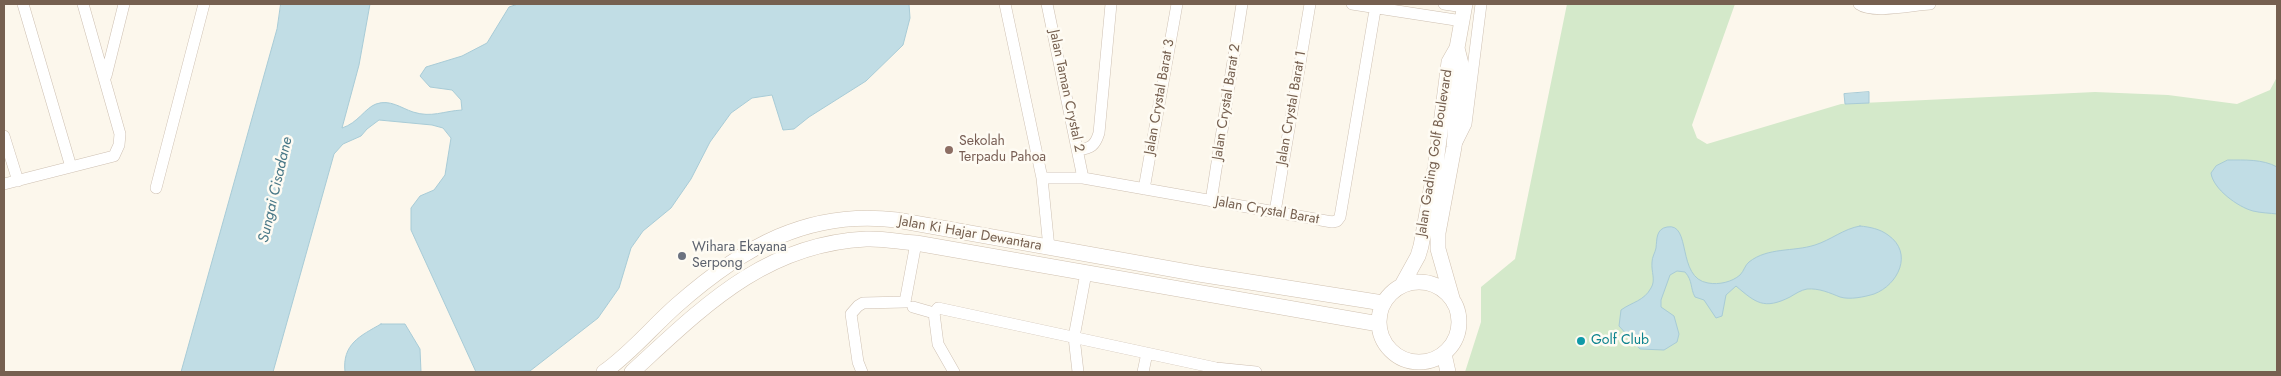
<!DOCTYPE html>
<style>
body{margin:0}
#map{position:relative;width:2281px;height:376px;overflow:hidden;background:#fcf7ec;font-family:Jost,sans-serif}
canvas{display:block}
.frame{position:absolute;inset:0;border:5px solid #766050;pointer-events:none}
</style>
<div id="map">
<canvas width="2281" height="376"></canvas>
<div class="frame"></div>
</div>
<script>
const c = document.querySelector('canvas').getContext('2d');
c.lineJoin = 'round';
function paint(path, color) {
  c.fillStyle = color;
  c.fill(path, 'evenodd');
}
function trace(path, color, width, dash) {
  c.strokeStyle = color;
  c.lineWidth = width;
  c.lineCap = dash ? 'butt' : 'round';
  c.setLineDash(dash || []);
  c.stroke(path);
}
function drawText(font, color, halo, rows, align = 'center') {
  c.font = font + ' Jost,sans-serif';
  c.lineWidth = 5;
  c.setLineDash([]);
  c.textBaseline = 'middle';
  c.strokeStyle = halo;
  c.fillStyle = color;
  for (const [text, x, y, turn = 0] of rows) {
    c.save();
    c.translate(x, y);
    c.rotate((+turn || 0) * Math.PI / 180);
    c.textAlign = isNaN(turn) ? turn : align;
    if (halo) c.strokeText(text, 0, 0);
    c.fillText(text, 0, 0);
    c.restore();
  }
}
const green = new Path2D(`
 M 1567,4 L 1735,4 L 1692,125 L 1697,138 L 1707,144 L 1841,104 L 2095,92 L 2168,95 L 2237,104 L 2270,90 L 2277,77 L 2277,372 L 1465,372 L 1481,322 L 1481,287 L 1515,259 Z`);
const water = new Path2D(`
 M 281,4 L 370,4 L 359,65 L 342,128 C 358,123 365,108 376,104 C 390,99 401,108 413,112 C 432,118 443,111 462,110 L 461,100 L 452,90 L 430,87 L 420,76 L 426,67 L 462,56 L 487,43 L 509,7 L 518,4 L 909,4 L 910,18 L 903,45 L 866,81 L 809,117 L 794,129 L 783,130 L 772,95 L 752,98 L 731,113 L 710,142 L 691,179 L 671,208 L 643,231 L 631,248 L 619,288 L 598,318 L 530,371 L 476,372 L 411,230 L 411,208 L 420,196 L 434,190 L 445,175 L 451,138 L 443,128 L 432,125 L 379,120 L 367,129 L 361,136 L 343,144 L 334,154 L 273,372 L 181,372 L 277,29 Z
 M 1869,92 L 1869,103 L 1845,104 L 1844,94 Z
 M 2228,160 C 2244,160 2263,159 2277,167 L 2277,214 C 2270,213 2261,213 2253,211 C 2238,207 2213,189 2211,173 L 2216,166 Z
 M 1860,226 C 1870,227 1880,229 1888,235 C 1914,253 1898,285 1874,294 C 1864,297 1850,300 1840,297 C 1830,293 1819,288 1807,289 C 1801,290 1795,294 1790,297 C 1764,310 1756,303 1736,286 L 1726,295 L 1722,316 L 1716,318 L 1704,300 L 1695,297 C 1690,288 1693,281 1685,272 L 1677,271 L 1670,275 L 1661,300 L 1661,307 L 1674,316 L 1679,334 L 1677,342 L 1664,350 L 1640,349 L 1619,326 L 1621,310 C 1632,302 1644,301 1651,288 C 1656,280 1651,272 1652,262 C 1652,257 1655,253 1656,248 C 1657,239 1656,229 1667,227 C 1692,222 1676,278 1708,283 C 1719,285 1732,282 1740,275 C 1744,271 1745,265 1749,262 C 1768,247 1793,252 1815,245 C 1831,240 1843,229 1860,226 Z
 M 381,324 L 405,324 L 420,349 L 421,372 L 345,372 C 342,344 360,336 381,324 Z`);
const street = new Path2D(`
 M 23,4 L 71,167
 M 1005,4 L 1042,178 L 1049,248
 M 1047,4 L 1083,178
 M 1352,4 L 1462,21
 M 1444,4 L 1464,7
 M 1859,4 C 1873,14 1912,5 1930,4
 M 106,76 L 124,4
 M 4,136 L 18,181
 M 1456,144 L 1466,124 L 1481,4
 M 1078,150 C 1091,148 1095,146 1099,133 L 1111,4
 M 1042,178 L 1083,178 L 1332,222 L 1337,221 L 1340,217 L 1376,4
 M 4,184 L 114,156 L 119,145 L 120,134 L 83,4
 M 156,188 L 204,4
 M 1144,189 L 1177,4
 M 1211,201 L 1242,4
 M 1275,212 L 1310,4
 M 913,307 L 934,313
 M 862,372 L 858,362 L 851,314 L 858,306 L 863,303 L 905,302 L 916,243
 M 954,372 L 938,344 L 934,313 L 938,308 L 1216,368 L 1256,372
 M 1078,372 L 1074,337 L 1086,273
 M 1143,372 L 1147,353`);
const secondary = new Path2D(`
 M1379 322a40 40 0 1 1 80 0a40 40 0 1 1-80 0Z
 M 1402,285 L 1418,256 L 1421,246 L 1436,163 L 1449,62 L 1457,48 L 1465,4
 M 1452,298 L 1438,249 L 1438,233 L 1454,147 L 1461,64 L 1457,48
 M 1444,354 L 1448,372
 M 604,372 C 631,353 652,327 677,305 C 743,247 808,209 897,220 L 1199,274 L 1383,303
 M 632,372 C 703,307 764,244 866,239 C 882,238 900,242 916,243 L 1379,324`);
const markers = [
 [949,150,5,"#8d6e63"],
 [682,256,5,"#6b7280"],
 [1581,341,5,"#0f9aa8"]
];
const streetNames = [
 ["Jalan Taman Crystal 2",1066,91,78],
 ["Jalan Crystal Barat 3",1160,97,-80],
 ["Jalan Crystal Barat 2",1227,102,-81],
 ["Jalan Crystal Barat 1",1292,108,-80],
 ["Jalan Gading Golf Boulevard",1435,153,-81],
 ["Jalan Crystal Barat",1267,211,10],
 ["Jalan Ki Hajar Dewantara",970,234,10]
];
const educationNames = [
 ["Sekolah",959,142],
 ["Terpadu Pahoa",959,158]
];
const worshipNames = [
 ["Wihara Ekayana",692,248],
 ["Serpong",692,264]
];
const cultureNames = [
 ["Golf Club",1591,341]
];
const waterNames = [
 ["Sungai Cisadane",276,190,-77]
];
paint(green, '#d4e9ca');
paint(water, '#c1dde5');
trace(water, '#a8cbd6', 1);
trace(street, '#cec0b2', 12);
trace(secondary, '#d0c1b0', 16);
trace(street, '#fff', 11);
trace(secondary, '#fff', 15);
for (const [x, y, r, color] of markers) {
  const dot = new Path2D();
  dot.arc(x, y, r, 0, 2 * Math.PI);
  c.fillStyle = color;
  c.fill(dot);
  trace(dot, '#fefbf3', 2);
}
drawText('14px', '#766050', '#fefbf3', streetNames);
drawText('14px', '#785e54', '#fefbf3', educationNames, 'left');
drawText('14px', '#5b616d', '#fefbf3', worshipNames, 'left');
drawText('14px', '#0d838f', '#fefbf3', cultureNames, 'left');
drawText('italic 15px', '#4a7988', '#fefbf3', waterNames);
</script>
